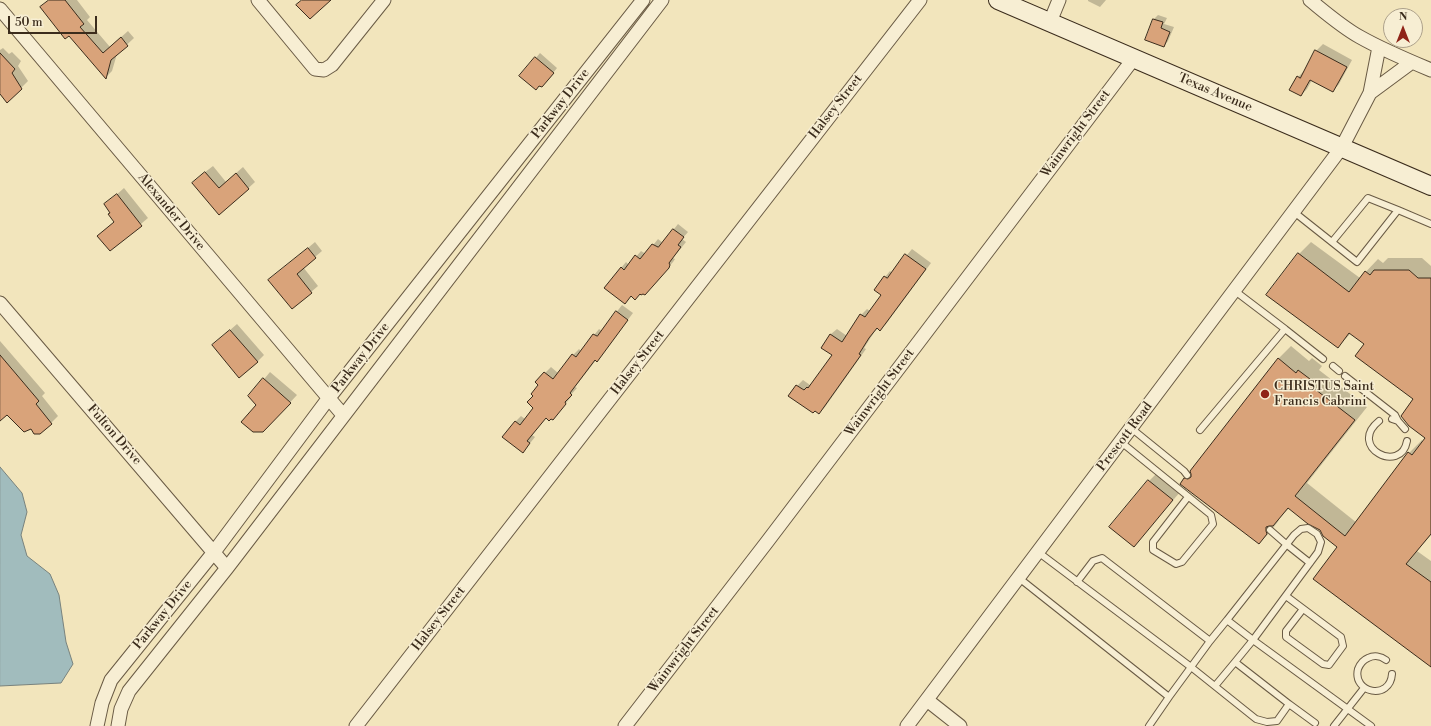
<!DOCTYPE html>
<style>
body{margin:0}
#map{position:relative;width:1431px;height:726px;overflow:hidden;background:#f2e5bc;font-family:"Libre Bodoni",serif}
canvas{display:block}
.north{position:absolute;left:1383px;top:8px;width:40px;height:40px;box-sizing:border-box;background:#f7eed3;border:1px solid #aca08a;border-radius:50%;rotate:0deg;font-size:11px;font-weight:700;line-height:16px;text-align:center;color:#3b2c1c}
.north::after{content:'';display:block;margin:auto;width:14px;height:18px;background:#8f2418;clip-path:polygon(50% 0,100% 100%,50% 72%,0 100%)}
.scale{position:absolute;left:8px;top:16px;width:89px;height:18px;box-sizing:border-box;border:2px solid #3b2c1c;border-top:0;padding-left:5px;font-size:12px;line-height:14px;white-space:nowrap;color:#3b2c1c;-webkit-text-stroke:3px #f7eed3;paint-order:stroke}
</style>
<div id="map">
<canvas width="1431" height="726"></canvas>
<div class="north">N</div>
<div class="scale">50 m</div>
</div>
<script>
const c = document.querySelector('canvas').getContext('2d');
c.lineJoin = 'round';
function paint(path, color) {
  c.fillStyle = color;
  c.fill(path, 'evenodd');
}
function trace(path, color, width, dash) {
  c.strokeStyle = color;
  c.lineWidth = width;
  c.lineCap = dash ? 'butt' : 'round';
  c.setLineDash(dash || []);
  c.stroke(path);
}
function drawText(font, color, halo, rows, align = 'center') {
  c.font = font + ' "Libre Bodoni",serif';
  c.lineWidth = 3;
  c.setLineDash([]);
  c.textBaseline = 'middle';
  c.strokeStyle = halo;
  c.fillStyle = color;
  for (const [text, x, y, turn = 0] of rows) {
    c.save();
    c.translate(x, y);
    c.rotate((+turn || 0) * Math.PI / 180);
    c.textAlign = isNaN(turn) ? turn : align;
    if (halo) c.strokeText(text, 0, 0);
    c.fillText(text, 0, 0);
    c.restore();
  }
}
const water = new Path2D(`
 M 0,467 L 22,493 L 27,512 L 21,535 L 27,556 L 50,574 L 59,595 L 66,642 L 73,664 L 61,683 L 0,686 Z`);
const shadow = new Path2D(`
 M 49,0 L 77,0 L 90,17 L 87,20 L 110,47 L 128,31 L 134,38 L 117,54 L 112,71 L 106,77 L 69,34 L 41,7 Z
 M 1088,0 L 1106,0 L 1100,7 L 1088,1 Z
 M 1158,15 L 1167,18 L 1164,24 L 1174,27 L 1168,41 L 1164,46 L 1146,39 L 1154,19 Z
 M 1323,44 L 1352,60 L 1339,84 L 1333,91 L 1312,80 L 1307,89 L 1301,95 L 1298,77 L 1304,71 L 1305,71 L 1316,51 Z
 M 3,48 L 9,54 L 12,52 L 21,61 L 18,66 L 28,81 L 21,88 L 0,92 L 0,50 Z
 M 540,53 L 557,68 L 546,82 L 521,76 Z
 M 213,166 L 226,182 L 243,167 L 255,182 L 220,214 L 200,176 Z
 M 124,188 L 148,218 L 110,250 L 99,236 L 115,221 L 111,212 L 105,205 Z
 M 678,224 L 688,232 L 682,239 L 686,242 L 673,258 L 675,259 L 673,262 L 645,294 L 621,268 L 626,262 L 629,265 L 641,251 L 646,254 L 658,239 L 663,243 Z
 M 315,242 L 322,251 L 303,267 L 318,286 L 311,292 L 270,280 Z
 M 1311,242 L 1360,278 L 1378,259 L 1383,263 L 1388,258 L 1422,258 L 1431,266 L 1431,535 L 1417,551 L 1431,561 L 1431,666 L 1339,547 L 1320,530 L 1289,508 L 1279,519 L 1279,520 L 1271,531 L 1259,543 L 1185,479 L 1192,472 L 1278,359 L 1291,346 L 1309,361 L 1312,358 L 1322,366 L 1319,370 L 1367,407 L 1307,483 L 1357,523 L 1409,453 L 1422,440 L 1423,442 L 1426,438 L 1415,399 L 1365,344 L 1351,333 L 1338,347 L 1299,254 Z
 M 912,249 L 931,263 L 886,324 L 880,329 L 878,328 L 875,331 L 864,348 L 866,349 L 825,407 L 819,413 L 797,386 L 803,380 L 810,385 L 813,382 L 834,355 L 822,347 L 831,334 L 837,329 L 847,336 L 861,315 L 867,309 L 870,311 L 882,295 L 885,277 L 890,271 L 892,273 Z
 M 622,305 L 633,313 L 602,354 L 596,360 L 575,387 L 577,388 L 570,396 L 571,397 L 558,413 L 546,417 L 532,435 L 535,437 L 523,452 L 515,422 L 521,416 L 525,419 L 535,407 L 534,396 L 540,385 L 536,382 L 551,367 L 558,373 L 573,355 L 579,349 L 581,351 L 599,329 L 602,331 Z
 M 237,324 L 264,355 L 257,362 L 213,345 Z
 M 0,341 L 45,393 L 42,396 L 58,416 L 51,423 L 32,428 L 7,413 L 0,412 Z
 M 270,372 L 297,395 L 270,424 L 250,396 Z
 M 1158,472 L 1181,491 L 1134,545 L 1149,481 Z`);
const building = new Path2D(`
 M 49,0 L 65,0 L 84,24 L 80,27 L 103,53 L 121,37 L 128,46 L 111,60 L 106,79 L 69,36 L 65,39 L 40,7 Z
 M 302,0 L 331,0 L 310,19 L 296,5 Z
 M 1153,19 L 1163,22 L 1161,28 L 1170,32 L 1164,47 L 1145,40 Z
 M 1315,50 L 1347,67 L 1333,92 L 1310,80 L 1301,96 L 1289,90 L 1297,76 L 1300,78 Z
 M 0,53 L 15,69 L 12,73 L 22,89 L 7,103 L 0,94 Z
 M 535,57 L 554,73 L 542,87 L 539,86 L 536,90 L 519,76 Z
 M 205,172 L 219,188 L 236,173 L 249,189 L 219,215 L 192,183 Z
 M 117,194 L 142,226 L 110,251 L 97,236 L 114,222 L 108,214 L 110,213 L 104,204 Z
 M 673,229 L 684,237 L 678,245 L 681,247 L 669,263 L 670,265 L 669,268 L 645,295 L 643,294 L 641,295 L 640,294 L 635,300 L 631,296 L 625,304 L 604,288 L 621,267 L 624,270 L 635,255 L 640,259 L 652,244 L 658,247 Z
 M 308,248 L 316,258 L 297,274 L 312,293 L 292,309 L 268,280 Z
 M 1298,253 L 1349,292 L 1365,271 L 1370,275 L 1374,270 L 1409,270 L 1418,278 L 1431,278 L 1431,534 L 1406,564 L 1431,582 L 1431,667 L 1313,579 L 1337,547 L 1323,536 L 1320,530 L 1308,524 L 1288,508 L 1273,526 L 1269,526 L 1266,527 L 1266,531 L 1267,534 L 1259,544 L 1180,484 L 1184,478 L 1188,479 L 1191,477 L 1191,474 L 1190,471 L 1278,358 L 1296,373 L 1298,370 L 1310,379 L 1307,383 L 1355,420 L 1295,496 L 1345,536 L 1408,452 L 1412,455 L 1425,438 L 1409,426 L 1401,416 L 1413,399 L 1355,356 L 1364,344 L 1349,333 L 1338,348 L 1266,295 Z
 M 905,254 L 926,269 L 880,331 L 877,328 L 869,338 L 859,354 L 861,355 L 819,414 L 815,411 L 813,413 L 788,396 L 796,385 L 804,390 L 807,387 L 808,388 L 832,355 L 821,348 L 830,334 L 842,342 L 860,314 L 865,317 L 881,295 L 874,290 L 884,276 L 887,278 Z
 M 616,311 L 628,320 L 597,362 L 595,360 L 570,393 L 572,395 L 565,402 L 566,404 L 553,420 L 551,419 L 549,421 L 546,418 L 527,441 L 530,443 L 523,453 L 502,437 L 515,421 L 520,425 L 533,408 L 527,402 L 533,396 L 531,394 L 538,385 L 535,382 L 544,372 L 553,379 L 572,354 L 576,357 L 593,334 L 597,336 Z
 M 230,330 L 258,362 L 239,378 L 212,345 Z
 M 0,355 L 39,401 L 36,404 L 52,424 L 40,434 L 34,434 L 31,429 L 24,432 L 7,415 L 0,421 Z
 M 263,378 L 291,403 L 263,432 L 253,432 L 241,422 L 256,405 L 248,396 Z
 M 1148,480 L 1173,500 L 1134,547 L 1109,527 Z`);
const lane = new Path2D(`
 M 1294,212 L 1357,262 L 1398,210 L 1431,224
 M 1332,242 L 1368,198 L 1398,210
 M 1285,329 L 1323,359
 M 1333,366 L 1339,371
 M 1345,376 L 1395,415 L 1398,421
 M 1392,419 L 1398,421 L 1405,429
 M 1379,421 C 1347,447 1401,475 1407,441
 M 1131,428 L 1184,471 L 1187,475
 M 1200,430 L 1285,329 L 1235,291
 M 1121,442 L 1211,515 L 1213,524 L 1182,562 L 1176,564 L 1153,550 L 1153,542 L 1188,497
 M 1270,530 L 1286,544 L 1310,563
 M 1038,552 L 1191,667 L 1169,697
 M 1019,578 L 1169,697 L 1149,726
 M 1077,582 L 1093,561 L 1102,558 L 1210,641 L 1191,667 L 1256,719 L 1267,722 L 1277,721 L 1289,704 L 1315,723
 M 1286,596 L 1341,637 L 1343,646 L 1329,665 L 1323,664 L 1286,637 L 1286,631 L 1303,609
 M 1227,620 L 1294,535 L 1301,529 L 1308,528 L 1317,534 L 1321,542 L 1318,552 L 1253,640 L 1371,726
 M 1210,641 L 1227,620 L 1253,640 L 1235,662
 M 1386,660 C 1381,656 1374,655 1368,658 C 1363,660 1360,664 1358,669 C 1352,693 1390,701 1392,674
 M 1215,686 L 1235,662 L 1289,704
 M 1334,726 L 1364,688`);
const street = new Path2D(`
 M 258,0 L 315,69 L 324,70 L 332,65 L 384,0
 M 1310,0 C 1326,13 1342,27 1360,37 C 1383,50 1407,60 1431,70
 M 0,9 L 343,415
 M 1050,22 L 1059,0
 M 1370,93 L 1412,62
 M 0,303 L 227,568
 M 927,700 L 960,726
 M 97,726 L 102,703 L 111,680 L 214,552 L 328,399 L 643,0
 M 118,726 L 121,709 L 129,691 L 227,568 L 662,0
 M 356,726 L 920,0
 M 625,726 L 767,542 L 1134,58
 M 907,726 L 1342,147 L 1370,93 L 1379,47`);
const secondary = new Path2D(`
 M 998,0 L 1431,186`);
const markers = [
 [1265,394,5,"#8f2418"]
];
const streetNames = [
 ["Texas Avenue",1215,93,23],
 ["Parkway Drive",561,104,-52],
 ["Halsey Street",836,107,-52],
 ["Wainwright Street",1076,134,-53],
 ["Alexander Drive",171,212,50],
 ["Parkway Drive",361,358,-52],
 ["Halsey Street",638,363,-52],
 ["Wainwright Street",880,393,-53],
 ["Fulton Drive",114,435,49],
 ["Prescott Road",1125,437,-53],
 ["Parkway Drive",163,615,-51],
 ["Halsey Street",439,619,-52],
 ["Wainwright Street",684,650,-52]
];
const poiNames = [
 ["CHRISTUS Saint",1274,387],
 ["Francis Cabrini",1274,402]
];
paint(water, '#a1bcbd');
trace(water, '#78827d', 1);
paint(shadow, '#0003');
paint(building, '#d9a37a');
trace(building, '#3b2c1c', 1);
trace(lane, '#695a44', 8);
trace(street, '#695a44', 15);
trace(secondary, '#3b2c1c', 20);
trace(lane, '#f7eed3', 6);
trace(street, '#f7eed3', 13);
trace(secondary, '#f7eed3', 18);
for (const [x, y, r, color] of markers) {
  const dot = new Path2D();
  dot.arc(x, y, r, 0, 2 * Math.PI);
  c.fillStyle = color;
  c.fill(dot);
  trace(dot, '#f7eed3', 1.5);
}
drawText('13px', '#3b2c1c', '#f7eed3', streetNames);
drawText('13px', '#3b2c1c', '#f7eed3', poiNames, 'left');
</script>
